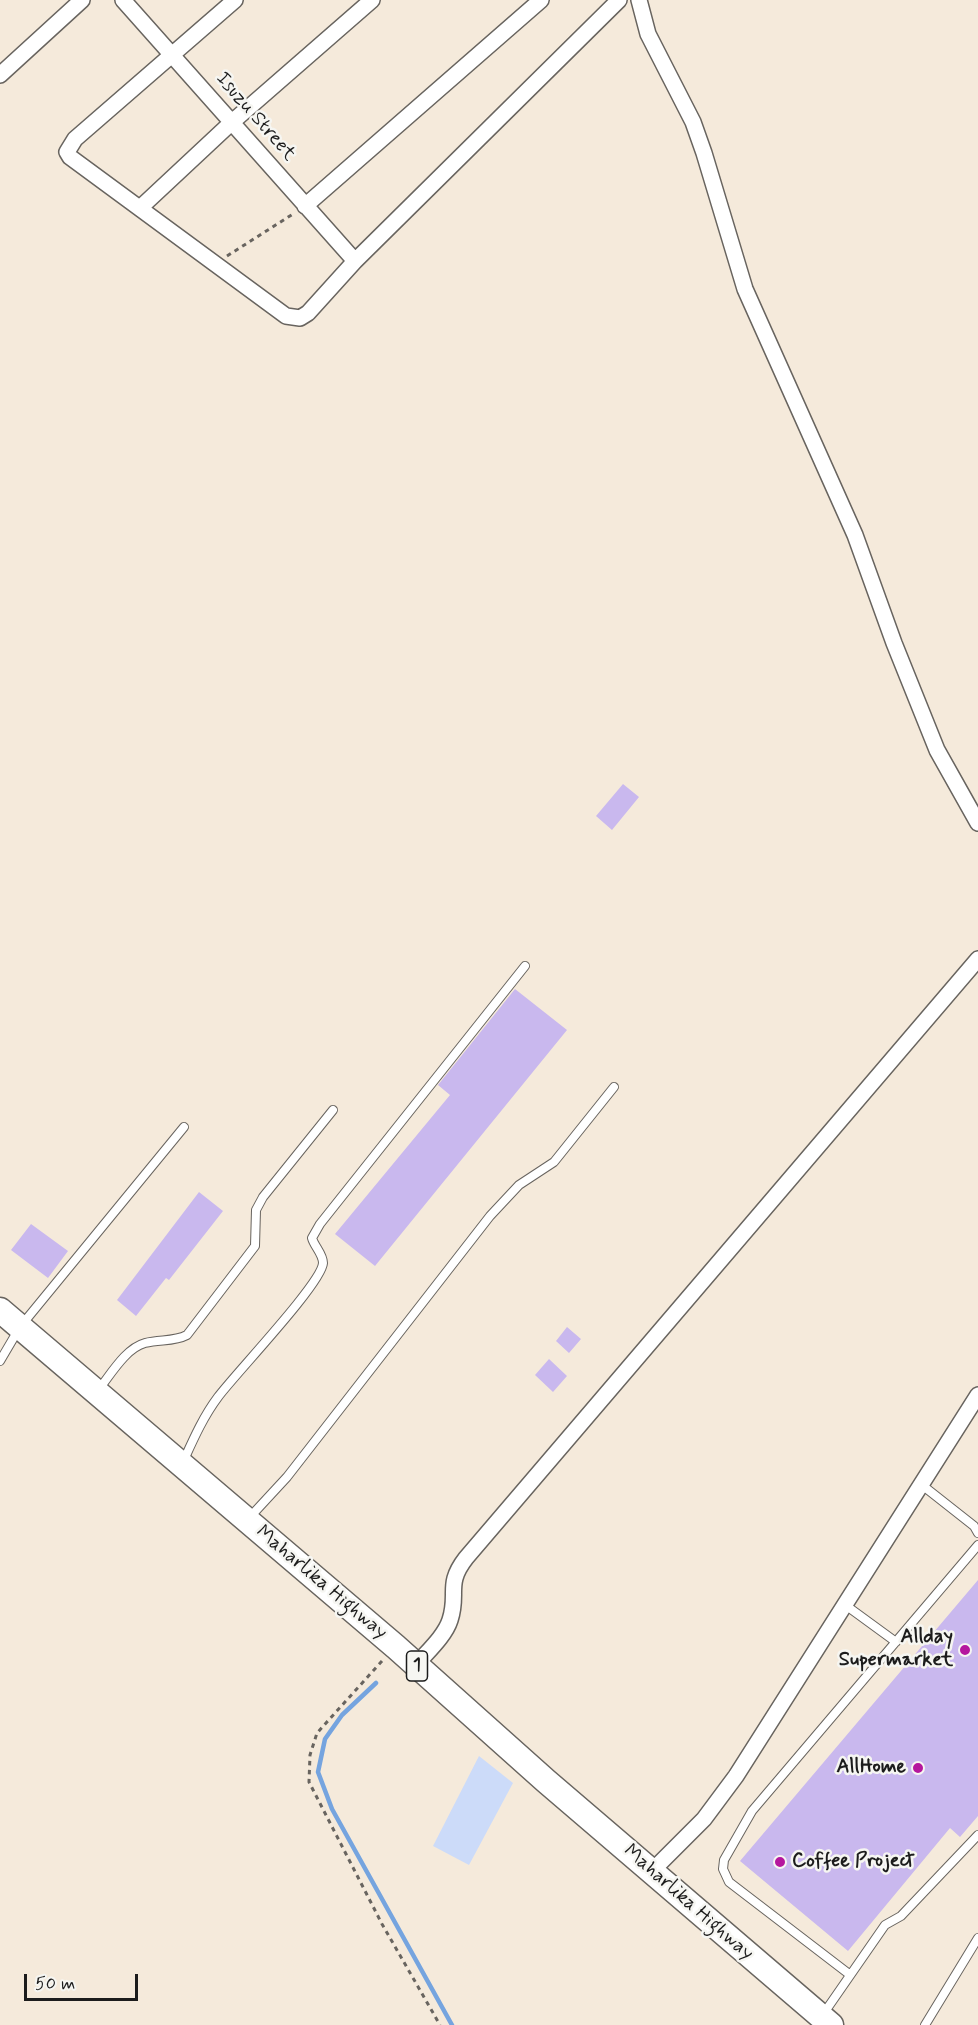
<!DOCTYPE html>
<style>
body{margin:0}
#map{position:relative;width:978px;height:2025px;overflow:hidden;background:#f5eadb;font-family:Mynerve,sans-serif}
canvas{display:block}
.scale{position:absolute;left:24px;top:1974px;width:114px;height:27px;box-sizing:border-box;border:3px solid #1c1c1c;border-top:0;padding-left:8px;font-size:18px;line-height:21px;white-space:nowrap;color:#1c1c1c;-webkit-text-stroke:4px #f6f6f2;paint-order:stroke}
</style>
<div id="map">
<canvas width="978" height="2025"></canvas>
<div class="scale">50 m</div>
</div>
<script>
const c = document.querySelector('canvas').getContext('2d');
c.lineJoin = 'round';
function paint(path, color) {
  c.fillStyle = color;
  c.fill(path, 'evenodd');
}
function trace(path, color, width, dash) {
  c.strokeStyle = color;
  c.lineWidth = width;
  c.lineCap = dash ? 'butt' : 'round';
  c.setLineDash(dash || []);
  c.stroke(path);
}
function drawText(font, color, halo, rows, align = 'center') {
  c.font = font + ' Mynerve,sans-serif';
  c.lineWidth = 5;
  c.setLineDash([]);
  c.textBaseline = 'middle';
  c.strokeStyle = halo;
  c.fillStyle = color;
  for (const [text, x, y, turn = 0] of rows) {
    c.save();
    c.translate(x, y);
    c.rotate((+turn || 0) * Math.PI / 180);
    c.textAlign = isNaN(turn) ? turn : align;
    if (halo) c.strokeText(text, 0, 0);
    c.fillText(text, 0, 0);
    c.restore();
  }
}
const built = new Path2D(`
 M 479,1756 L 513,1783 L 469,1865 L 433,1846 Z`);
const stream = new Path2D(`
 M 376,1683 L 342,1715 L 325,1739 L 318,1772 L 332,1809 L 452,2025`);
const building = new Path2D(`
 M 623,784 L 639,797 L 612,830 L 596,816 Z
 M 515,989 L 567,1030 L 375,1266 L 335,1234 L 450,1095 L 438,1085 Z
 M 199,1192 L 223,1211 L 169,1280 L 166,1278 L 136,1316 L 117,1300 Z
 M 31,1224 L 68,1251 L 48,1278 L 11,1250 Z
 M 567,1327 L 581,1339 L 569,1353 L 556,1341 Z
 M 549,1359 L 567,1376 L 553,1392 L 535,1375 Z
 M 978,1580 L 978,1816 L 960,1837 L 950,1828 L 848,1951 L 740,1861 Z`);
const path = new Path2D(`
 M 227,256 L 293,214
 M 382,1661 L 317,1733 L 310,1755 L 309,1782 L 382,1924 L 440,2025`);
const service = new Path2D(`
 M 0,1361 L 20,1327 L 184,1127
 M 99,1389 C 111,1374 126,1348 145,1343 C 160,1339 174,1342 187,1335 L 255,1246 L 256,1210 L 263,1197 L 333,1110
 M 183,1462 C 193,1440 203,1417 218,1397 C 235,1374 322,1283 323,1263 C 323,1254 314,1246 312,1238 L 320,1224 L 525,966
 M 922,1485 L 974,1526 L 978,1533
 M 250,1517 L 287,1477 L 490,1216 L 519,1185 L 554,1162 L 614,1087
 M 844,1604 L 896,1642
 M 849,1974 L 729,1882 L 723,1869 L 724,1860 L 752,1811 L 978,1545
 M 824,2013 L 885,1925 L 901,1916 L 978,1835
 M 925,2025 L 978,1938`);
const minor = new Path2D(`
 M 123,0 L 355,261
 M 235,0 L 75,139 L 67,152 L 70,157 L 286,316 L 300,318 L 308,313 L 355,261 L 619,0
 M 639,0 L 648,34 L 693,122 L 704,153 L 745,289 L 855,535 L 894,643 L 937,750 L 978,823
 M 0,75 L 82,0
 M 305,206 L 541,0
 M 140,208 L 231,123 L 372,0
 M 416,1665 C 427,1652 445,1636 450,1620 C 459,1593 445,1585 466,1558 L 978,959
 M 651,1872 L 704,1819 L 736,1776 L 978,1395`);
const primary = new Path2D(`
 M 0,1310 L 396,1647 L 546,1781 L 831,2025`);
const markers = [
 [965,1650,6,"#b5179e"],
 [918,1768,6,"#b5179e"],
 [780,1862,6,"#b5179e"]
];
const shields = [
 [417,1666,21]
];
const shieldNames = [
 ["1",417,1666]
];
const streetNames = [
 ["Isuzu Street",255,117,49],
 ["Maharlika Highway",321,1583,40],
 ["Maharlika Highway",688,1903,41]
];
const poiNames = [
 ["Allday",953,1638],
 ["Supermarket",953,1661],
 ["AllHome",906,1768],
 ["Coffee Project",792,1862,"left"]
];
paint(built, '#ccdbf9');
trace(stream, '#75a4df', 4.5);
paint(building, '#c9b8ee');
trace(service, '#68645f', 10);
trace(minor, '#68645f', 18);
trace(primary, '#68645f', 27);
trace(path, '#68645f', 3, [4.5, 4.5]);
trace(service, '#fff', 8);
trace(minor, '#fff', 15);
trace(primary, '#fff', 24);
for (const [x, y, r, color] of markers) {
  const dot = new Path2D();
  dot.arc(x, y, r, 0, 2 * Math.PI);
  c.fillStyle = color;
  c.fill(dot);
  trace(dot, '#f6f6f2', 2);
}
for (const [x, y, w] of shields) {
  const box = new Path2D();
  box.roundRect(x - w / 2, y - 15, w, 30, 4.5);
  c.fillStyle = '#f6f6f2';
  c.fill(box);
  trace(box, '#1c1c1c', 1.5);
}
drawText('bold 18px', '#1c1c1c', null, shieldNames);
drawText('20px', '#1c1c1c', '#f6f6f2', streetNames);
drawText('bold 20px', '#1c1c1c', '#f6f6f2', poiNames, 'right');
</script>
